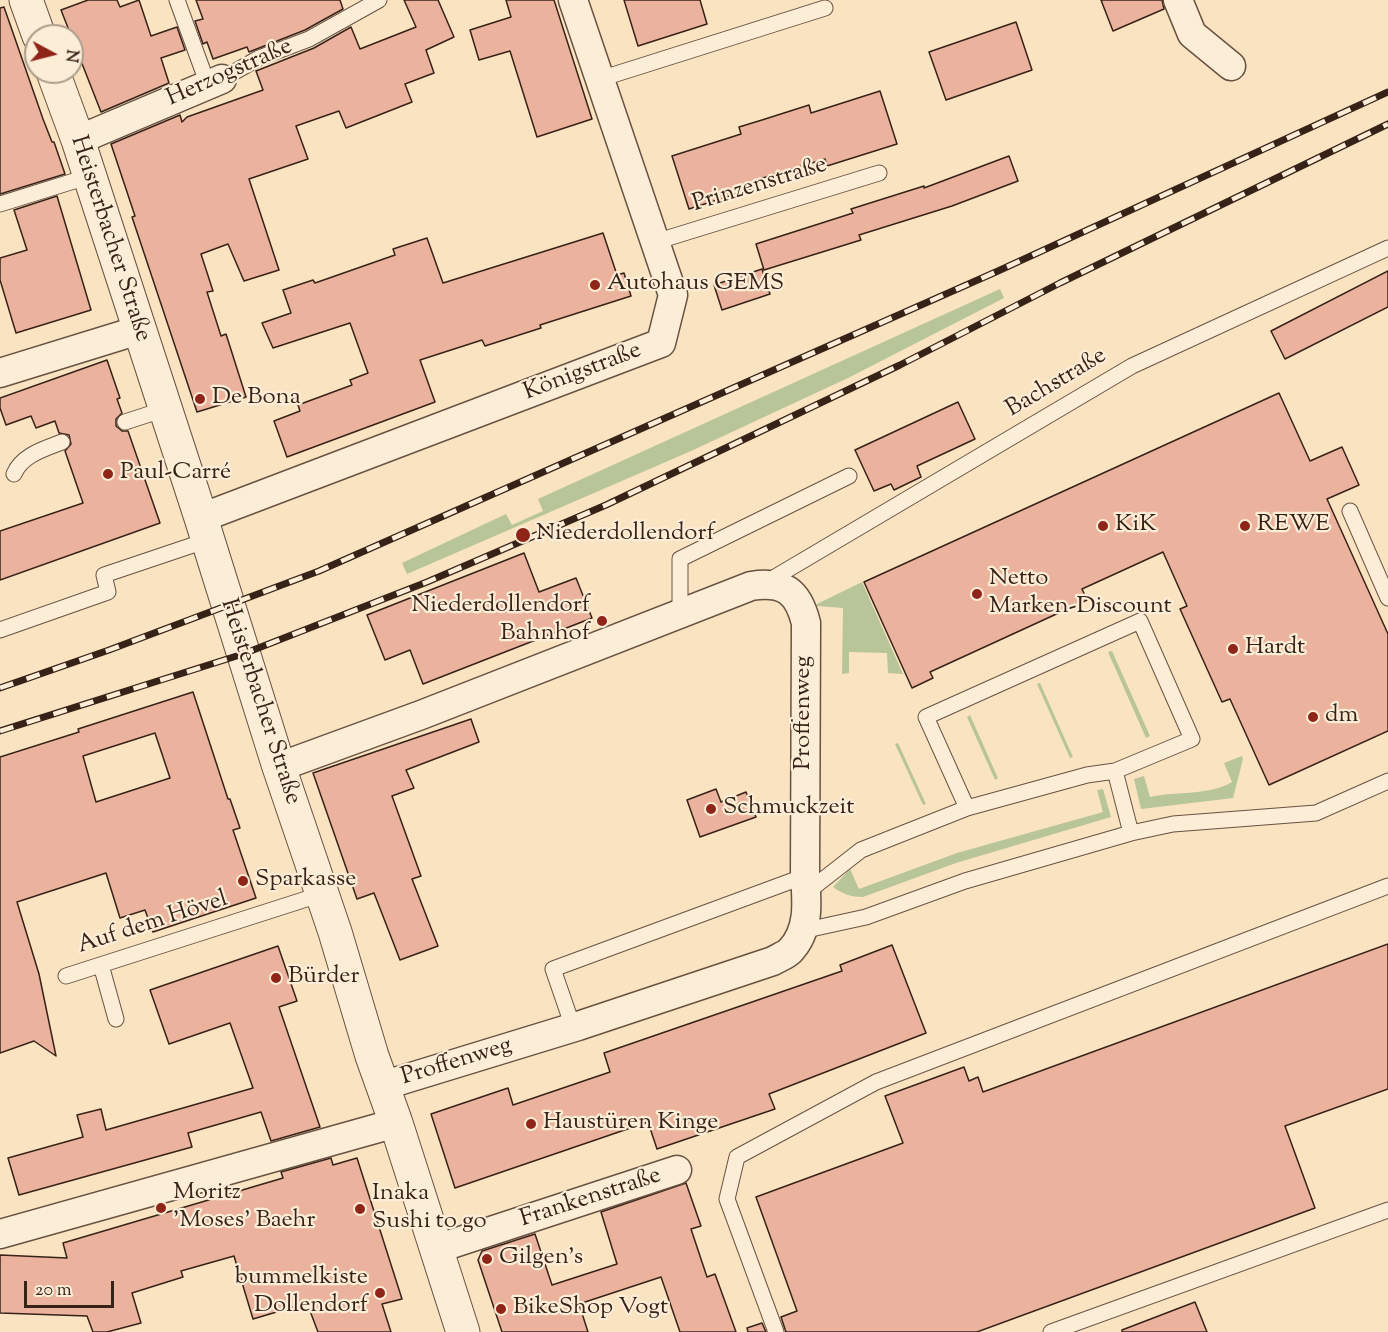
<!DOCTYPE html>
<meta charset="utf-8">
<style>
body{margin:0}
#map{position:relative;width:1388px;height:1332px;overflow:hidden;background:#fae3c1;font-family:"Sorts Mill Goudy",serif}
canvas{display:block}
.north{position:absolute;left:24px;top:24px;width:60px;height:60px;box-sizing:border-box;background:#fcedd7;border:2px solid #ad9c8b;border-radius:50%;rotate:97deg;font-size:16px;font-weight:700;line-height:24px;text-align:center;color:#372218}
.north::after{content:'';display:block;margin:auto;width:21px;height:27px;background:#8f2418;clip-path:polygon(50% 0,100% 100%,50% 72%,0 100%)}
.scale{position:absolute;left:24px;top:1281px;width:90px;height:27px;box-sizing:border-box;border:3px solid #372218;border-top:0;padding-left:8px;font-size:18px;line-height:21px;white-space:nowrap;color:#372218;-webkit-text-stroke:4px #fcedd7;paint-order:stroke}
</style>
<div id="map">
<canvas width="1388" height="1332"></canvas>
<div class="north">N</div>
<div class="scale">20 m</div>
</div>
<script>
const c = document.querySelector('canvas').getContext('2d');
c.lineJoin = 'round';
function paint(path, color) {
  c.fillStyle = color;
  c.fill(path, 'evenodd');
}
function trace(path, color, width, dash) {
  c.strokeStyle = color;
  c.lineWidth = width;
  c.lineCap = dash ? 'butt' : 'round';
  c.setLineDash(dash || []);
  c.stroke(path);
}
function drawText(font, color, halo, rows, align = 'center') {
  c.font = font + ' "Sorts Mill Goudy",serif';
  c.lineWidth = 4.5;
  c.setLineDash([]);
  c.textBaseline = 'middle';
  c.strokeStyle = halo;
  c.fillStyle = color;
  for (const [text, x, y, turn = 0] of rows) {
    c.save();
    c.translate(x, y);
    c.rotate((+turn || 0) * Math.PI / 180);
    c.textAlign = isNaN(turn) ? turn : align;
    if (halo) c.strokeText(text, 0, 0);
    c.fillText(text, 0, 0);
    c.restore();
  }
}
const green = new Path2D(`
 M 1000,289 L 1004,298 L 848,378 L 691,451 L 407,574 L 402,563 L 506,514 L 512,525 L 543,511 L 538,499 Z
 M 862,582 L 903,674 L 888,673 L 887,653 L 849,652 L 849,673 L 842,674 L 843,608 L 817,606 L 817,604 Z
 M 1112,651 L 1150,736 L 1146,738 L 1108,652 Z
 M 1040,683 L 1073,757 L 1070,758 L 1037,684 Z
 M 970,715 L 998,778 L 995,780 L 967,717 Z
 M 898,743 L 926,804 L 923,805 L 895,744 Z
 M 1242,756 L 1243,759 L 1233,798 L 1141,809 L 1134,779 L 1144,776 L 1150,797 C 1177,791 1208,796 1232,782 L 1224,763 Z
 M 1103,789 L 1111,817 L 956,863 L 863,897 C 851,897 843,894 833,887 L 850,869 L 859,889 L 957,853 L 1103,812 L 1097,790 Z`);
const building = new Path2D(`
 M 88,0 L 117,0 L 120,7 L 139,0 L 151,36 L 177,27 L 185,50 L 161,58 L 169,83 L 101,112 L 61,10 Z
 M 196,0 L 340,0 L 343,9 L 305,30 L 249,52 L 247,47 L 213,59 L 207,42 L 203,44 L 195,21 L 203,19 Z
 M 404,0 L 438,0 L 454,37 L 426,50 L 434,73 L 405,84 L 412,102 L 346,128 L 339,111 L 296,126 L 308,159 L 249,179 L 279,270 L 244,281 L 228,244 L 201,254 L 213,291 L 207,292 L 221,336 L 226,334 L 246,397 L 197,412 L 132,217 L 135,216 L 111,144 L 180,115 L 182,122 L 187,117 L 263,90 L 256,71 L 314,48 L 351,27 L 360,49 L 416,27 Z
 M 506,0 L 554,0 L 592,119 L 537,137 L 510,51 L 479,60 L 470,30 L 511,17 Z
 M 624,0 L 700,0 L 707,24 L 638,46 Z
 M 1101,0 L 1162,0 L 1164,9 L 1113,31 Z
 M 4,7 L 43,119 L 52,142 L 54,142 L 65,174 L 0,194 L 0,8 Z
 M 1016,22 L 1032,70 L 946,100 L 929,52 Z
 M 880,91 L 897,144 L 827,166 L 825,159 L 756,180 L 758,187 L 689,209 L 672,156 L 741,134 L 739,127 L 762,120 L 809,105 L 811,113 Z
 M 1009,156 L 1018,181 L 952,206 L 859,235 L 861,240 L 764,270 L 756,244 L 853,213 L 851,209 L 924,186 L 924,188 Z
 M 57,196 L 91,310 L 16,333 L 0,280 L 0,258 L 27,250 L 14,210 Z
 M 603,233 L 617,275 L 624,273 L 631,296 L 540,325 L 541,328 L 485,346 L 482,340 L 420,360 L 435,402 L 287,457 L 274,421 L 300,411 L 298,405 L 352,385 L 350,380 L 368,373 L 350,323 L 273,348 L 262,323 L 291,313 L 283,290 L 313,280 L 315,283 L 395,255 L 393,249 L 427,238 L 443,283 Z
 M 762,269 L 770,294 L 722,310 L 714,285 Z
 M 1388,271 L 1388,307 L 1285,359 L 1271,331 Z
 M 107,360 L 120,398 L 117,399 L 122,413 L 116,419 L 116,426 L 122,431 L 128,431 L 160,523 L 0,580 L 0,531 L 83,503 L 65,451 L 71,444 L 69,435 L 59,433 L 55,421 L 36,428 L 31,416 L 6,425 L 0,408 L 0,398 Z
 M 1279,393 L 1310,461 L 1342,447 L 1359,485 L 1327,499 L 1388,634 L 1388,731 L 1269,785 L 1230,699 L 1222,702 L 1180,609 L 1187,606 L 1163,552 L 1082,589 L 1087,600 L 930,672 L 933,678 L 912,688 L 864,582 Z
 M 958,402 L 975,439 L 917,466 L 921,477 L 894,490 L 891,484 L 874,491 L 855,450 Z
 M 524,553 L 539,592 L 576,578 L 592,618 L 423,684 L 410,650 L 385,660 L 367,615 Z
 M 193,692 L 228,799 L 230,799 L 240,828 L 233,830 L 256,898 L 153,932 L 145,910 L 120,918 L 106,873 L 17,902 L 39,974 L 56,1056 L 34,1041 L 0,1053 L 0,757 L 79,732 L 78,729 ZM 155,733 L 170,778 L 96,802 L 83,756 Z
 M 471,719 L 479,742 L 406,770 L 414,788 L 392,796 L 421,876 L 412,879 L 438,946 L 400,960 L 374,893 L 357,899 L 313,773 Z
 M 716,789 L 721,802 L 746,792 L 756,817 L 700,837 L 687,800 Z
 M 1388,944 L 1388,1089 L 1285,1126 L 1315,1208 L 977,1332 L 786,1332 L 781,1317 L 797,1311 L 756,1197 L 903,1143 L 885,1096 L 964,1067 L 969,1081 L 978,1077 L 983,1092 Z
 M 892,945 L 926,1033 L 769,1094 L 775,1109 L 657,1149 L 648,1122 L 455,1188 L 431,1114 L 508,1088 L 513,1105 L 610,1072 L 604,1053 L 842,971 L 840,965 Z
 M 278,946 L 297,1001 L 279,1007 L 320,1127 L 271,1141 L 261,1112 L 188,1133 L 192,1147 L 19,1195 L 8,1158 L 83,1137 L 77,1115 L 101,1109 L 106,1130 L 253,1088 L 230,1023 L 169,1044 L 150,990 Z
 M 331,1158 L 333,1165 L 357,1158 L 402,1299 L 382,1304 L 391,1332 L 318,1332 L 307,1303 L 253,1319 L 234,1256 L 181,1271 L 183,1277 L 132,1293 L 141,1323 L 107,1332 L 93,1332 L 87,1316 L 0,1313 L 0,1255 L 67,1258 L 63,1243 L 283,1178 L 281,1172 Z
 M 686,1183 L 701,1226 L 691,1229 L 707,1277 L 715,1274 L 736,1332 L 680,1332 L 661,1277 L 579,1304 L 588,1332 L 502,1332 L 478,1260 L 482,1251 L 535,1234 L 552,1285 L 617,1264 L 601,1212 Z
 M 1195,1302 L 1207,1332 L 1122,1332 L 1122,1330 Z
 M 762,1323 L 766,1332 L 748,1332 L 747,1328 Z`);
const service = new Path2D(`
 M 177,0 L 208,85
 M 222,79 L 259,58 L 309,39 L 379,0
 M 600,79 L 825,8
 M 0,204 L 90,176
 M 655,242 L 879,173
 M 125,422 L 165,409
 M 14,474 C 22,455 44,449 62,442
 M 1350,511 L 1388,598
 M 765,583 L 1132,366 L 1388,248
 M 680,615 L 680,559 L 849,476
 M 0,630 L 108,592 L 104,575 L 208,540
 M 1115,771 L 1131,833
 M 806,893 L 861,850 L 967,808 L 1087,775 L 1115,771 L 1192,739 L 1140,621 L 926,717 L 967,808
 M 802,931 L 866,917 L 965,881 L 1131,833 L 1173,824 L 1316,813 L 1388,781
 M 101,965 L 116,1019
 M 66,976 L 322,894
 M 573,1027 L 553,969 L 805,876
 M 776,1332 L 727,1199 L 737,1157 L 876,1082 L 1388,886
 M 1051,1332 L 1388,1210`);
const minor = new Path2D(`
 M 1178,0 L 1192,34 L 1231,66
 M 78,140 L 222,79
 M 0,373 L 139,330
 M 201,518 L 661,343 L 673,295 L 573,0
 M 279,767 L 421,715 L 751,586 C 784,581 798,591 806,623 L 805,876 C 807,902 810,930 790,951 C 786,955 778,958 773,961 L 578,1026 L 382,1086
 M 0,1234 L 396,1123
 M 436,1249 L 677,1170`);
const tertiary = new Path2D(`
 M 26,0 L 39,36
 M 53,72 L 78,140 L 201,518 L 279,767 L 335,932 L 372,1056 L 396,1123 L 463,1332`);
const rail = new Path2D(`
 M 0,688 L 109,650 L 319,571 L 998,271 L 1388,92
 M 0,731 L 243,654 L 427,582 L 606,505 L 900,365 L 1060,283 L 1388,124`);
const markers = [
 [595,285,6,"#8f2418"],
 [200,399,6,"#8f2418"],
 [108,474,6,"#8f2418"],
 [1103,526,6,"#8f2418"],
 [1245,526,6,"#8f2418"],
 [523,535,8,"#8f2418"],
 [977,594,6,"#8f2418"],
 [602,621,6,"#8f2418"],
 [1233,649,6,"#8f2418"],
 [1313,717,6,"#8f2418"],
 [711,809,6,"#8f2418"],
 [243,881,6,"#8f2418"],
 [276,978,6,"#8f2418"],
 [531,1124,6,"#8f2418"],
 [161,1208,6,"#8f2418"],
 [360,1209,6,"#8f2418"],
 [487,1259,6,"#8f2418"],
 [380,1293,6,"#8f2418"],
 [501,1309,6,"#8f2418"]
];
const streetNames = [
 ["Herzogstraße",230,74,-24],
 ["Prinzenstraße",760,186,-17],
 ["Heisterbacher Straße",109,239,72],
 ["Königstraße",583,373,-21],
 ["Bachstraße",1057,384,-31],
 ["Heisterbacher Straße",259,702,72],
 ["Proffenweg",805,713,-90],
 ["Auf dem Hövel",153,924,-18],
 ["Proffenweg",457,1063,-17],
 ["Frankenstraße",591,1199,-18]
];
const poiNames = [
 ["Autohaus GEMS",607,285],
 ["De Bona",212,399],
 ["Paul-Carré",120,474],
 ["KiK",1115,526],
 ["REWE",1257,526],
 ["Niederdollendorf",536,535],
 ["Netto",989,580],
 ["Marken-Discount",989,608],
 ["Niederdollendorf",590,607,"right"],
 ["Bahnhof",590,635,"right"],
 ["Hardt",1245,649],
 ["dm",1325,717],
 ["Schmuckzeit",723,809],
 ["Sparkasse",255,881],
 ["Bürder",288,978],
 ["Haustüren Kinge",543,1124],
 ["Moritz",173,1194],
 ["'Moses' Baehr",173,1222],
 ["Inaka",372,1195],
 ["Sushi to go",372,1223],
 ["Gilgen's",499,1259],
 ["bummelkiste",368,1279,"right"],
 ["Dollendorf",368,1307,"right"],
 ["BikeShop Vogt",513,1309]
];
paint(green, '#b7c598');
paint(building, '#ebb39d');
trace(building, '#372218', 1.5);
trace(service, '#685242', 17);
trace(minor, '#685242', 31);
trace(tertiary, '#685242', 35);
trace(service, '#fcedd7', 15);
trace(minor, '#fcedd7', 28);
trace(tertiary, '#fcedd7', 33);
trace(rail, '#372218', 7);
trace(rail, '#fcedd7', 4.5, [14]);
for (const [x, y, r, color] of markers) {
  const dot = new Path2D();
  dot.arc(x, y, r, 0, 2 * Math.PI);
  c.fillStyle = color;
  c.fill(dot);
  trace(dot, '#fcedd7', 2);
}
drawText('24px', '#372218', '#fcedd7', streetNames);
drawText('24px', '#372218', '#fcedd7', poiNames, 'left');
</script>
